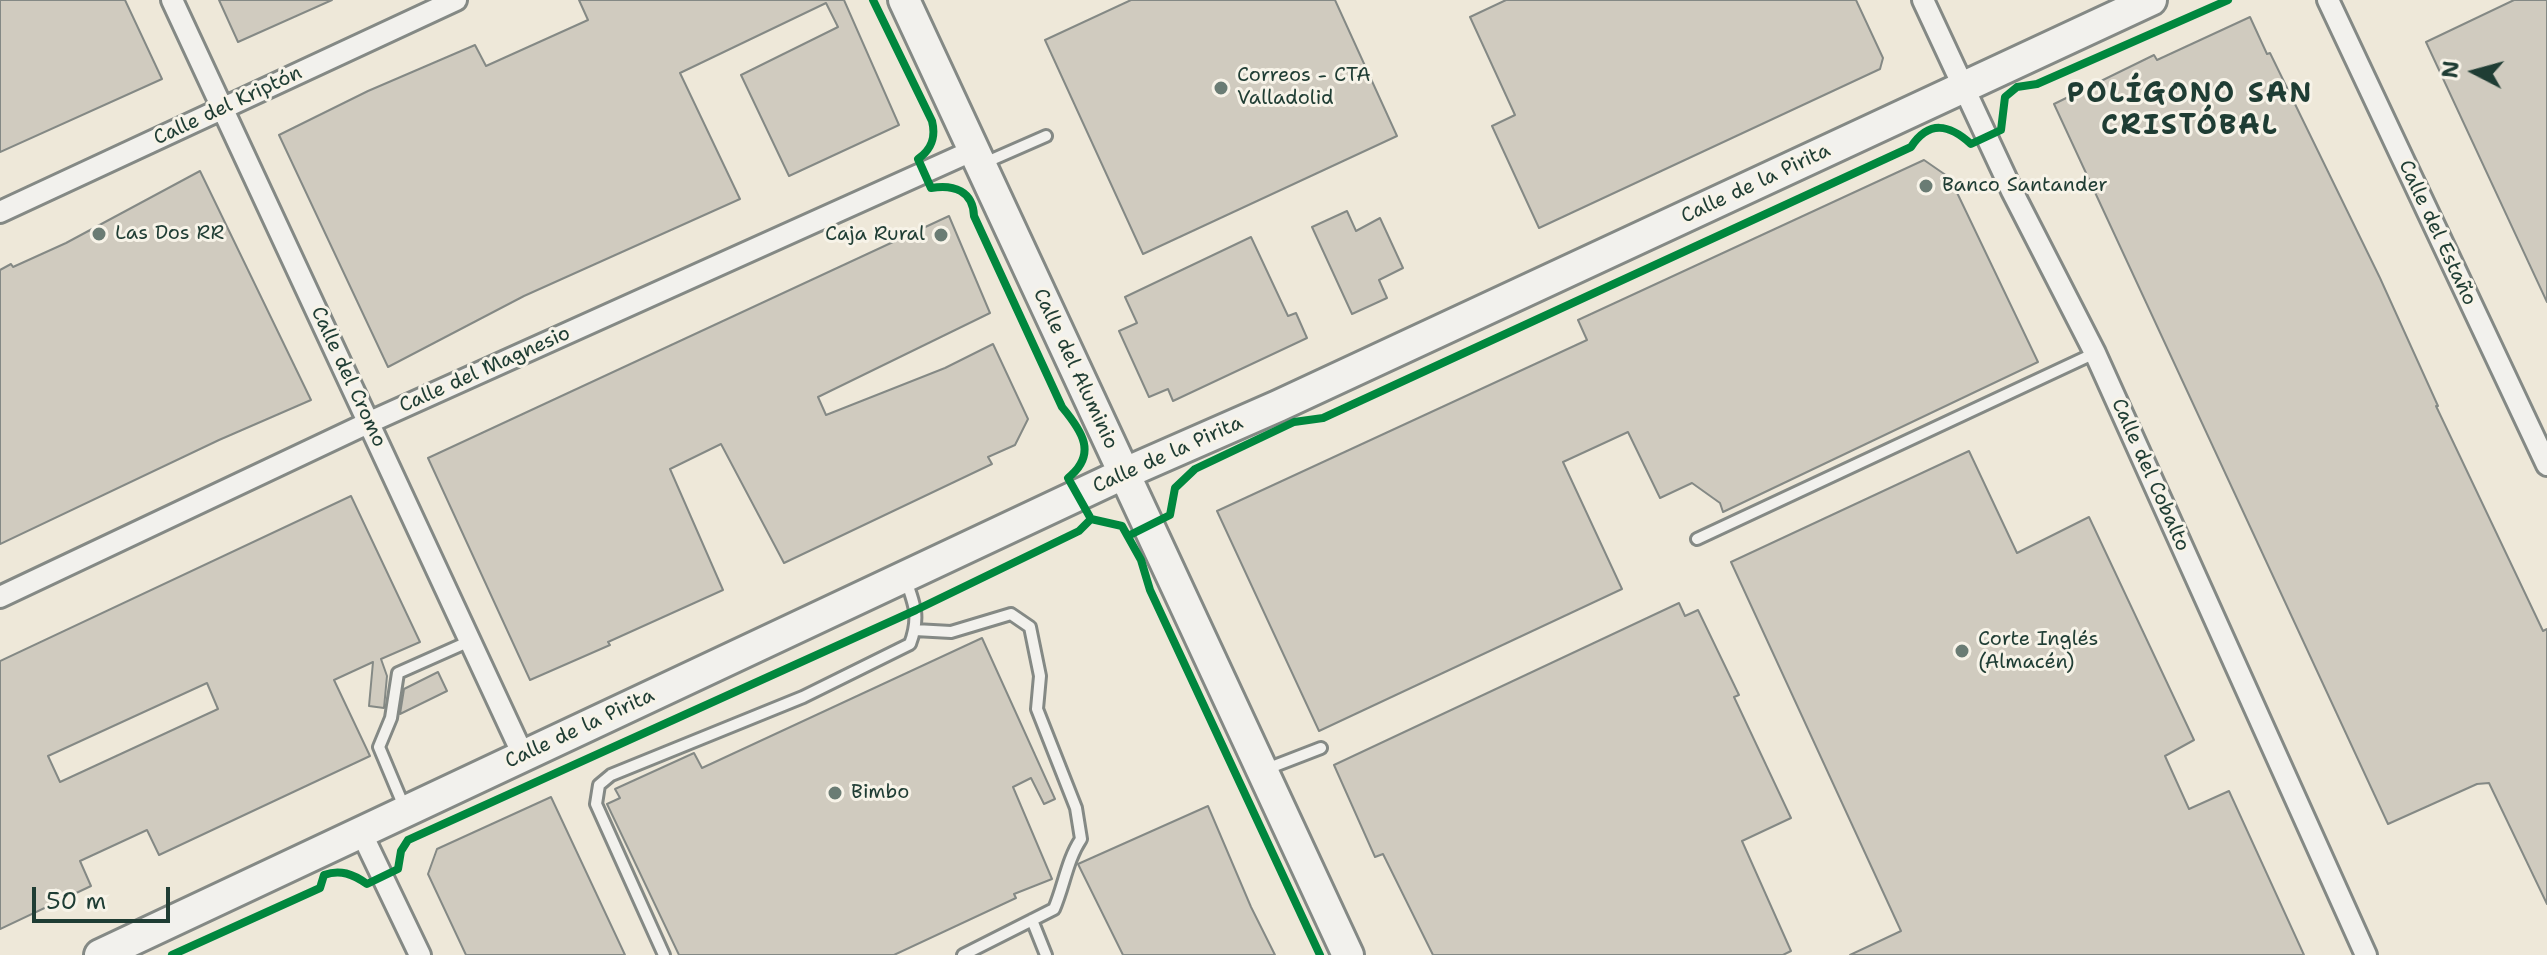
<!DOCTYPE html>
<meta charset="utf-8">
<style>
body{margin:0}
#map{position:relative;width:2547px;height:955px;overflow:hidden;background:#f4f2ec;font-family:"Shantell Sans",sans-serif}
canvas{display:block}
.north{position:absolute;left:2435px;top:32px;width:80px;height:80px;-webkit-text-stroke:6px #f7f3e8;paint-order:stroke;rotate:276deg;font-size:22px;font-weight:700;line-height:32px;text-align:center;color:#1f3d34}
.north::after{content:'';display:block;margin:auto;width:28px;height:36px;background:#1f3d34;clip-path:polygon(50% 0,100% 100%,50% 72%,0 100%)}
.scale{position:absolute;left:32px;top:887px;width:138px;height:36px;box-sizing:border-box;border:4px solid #1f3d34;border-top:0;padding-left:10px;font-size:24px;line-height:28px;white-space:nowrap;color:#1f3d34;-webkit-text-stroke:6px #f7f3e8;paint-order:stroke}
</style>
<div id="map">
<canvas width="2547" height="955"></canvas>
<div class="north">N</div>
<div class="scale">50 m</div>
</div>
<script>
const c = document.querySelector('canvas').getContext('2d');
c.lineJoin = 'round';
function paint(path, color) {
  c.fillStyle = color;
  c.fill(path, 'evenodd');
}
function trace(path, color, width, dash) {
  c.strokeStyle = color;
  c.lineWidth = width;
  c.lineCap = dash ? 'butt' : 'round';
  c.setLineDash(dash || []);
  c.stroke(path);
}
function drawText(font, color, halo, rows, align = 'center') {
  c.font = font + ' "Shantell Sans",sans-serif';
  c.lineWidth = 6;
  c.setLineDash([]);
  c.textBaseline = 'middle';
  c.strokeStyle = halo;
  c.fillStyle = color;
  for (const [text, x, y, turn = 0] of rows) {
    c.save();
    c.translate(x, y);
    c.rotate((+turn || 0) * Math.PI / 180);
    c.textAlign = isNaN(turn) ? turn : align;
    if (halo) c.strokeText(text, 0, 0);
    c.fillText(text, 0, 0);
    c.restore();
  }
}
const built = new Path2D(`
 M 0,0 L 2547,0 L 2547,955 L 0,955 Z`);
const building = new Path2D(`
 M 0,0 L 125,0 L 162,79 L 0,152 Z
 M 219,0 L 332,0 L 238,42 Z
 M 579,0 L 844,0 L 899,125 L 789,176 L 741,75 L 838,27 L 826,3 L 680,73 L 740,199 L 524,296 L 388,367 L 279,135 L 368,91 L 475,45 L 486,66 L 588,20 Z
 M 1131,0 L 1335,0 L 1397,136 L 1143,254 L 1045,40 Z
 M 1506,0 L 1856,0 L 1883,58 L 1880,69 L 1539,228 L 1492,126 L 1515,115 L 1470,17 Z
 M 2514,0 L 2547,0 L 2547,302 L 2426,42 Z
 M 2250,17 L 2267,54 L 2270,53 L 2380,278 L 2438,406 L 2436,406 L 2543,631 L 2547,629 L 2547,904 L 2489,783 L 2477,784 L 2388,824 L 2054,104 L 2154,55 L 2157,60 Z
 M 1924,160 L 1950,178 L 2038,362 L 1723,512 L 1720,503 L 1692,483 L 1660,498 L 1628,432 L 1563,462 L 1622,589 L 1319,731 L 1217,511 L 1587,340 L 1578,320 Z
 M 200,171 L 311,400 L 219,440 L 0,544 L 0,270 L 11,264 L 13,267 L 66,243 Z
 M 1347,211 L 1356,231 L 1380,218 L 1403,268 L 1379,280 L 1387,298 L 1352,314 L 1312,227 Z
 M 949,216 L 990,313 L 818,397 L 826,415 L 945,368 L 993,344 L 1028,419 L 1015,445 L 988,457 L 992,464 L 784,563 L 721,444 L 670,469 L 723,590 L 608,642 L 610,645 L 530,680 L 428,458 Z
 M 1251,237 L 1288,316 L 1296,313 L 1307,338 L 1173,401 L 1168,389 L 1149,397 L 1119,331 L 1137,323 L 1125,297 Z
 M 1969,451 L 2017,553 L 2089,517 L 2194,740 L 2165,756 L 2189,809 L 2229,791 L 2304,955 L 1850,955 L 1901,931 L 1731,562 Z
 M 351,496 L 420,642 L 381,659 L 387,676 L 384,708 L 369,706 L 373,662 L 334,680 L 370,756 L 159,855 L 147,830 L 80,861 L 91,886 L 0,929 L 0,661 ZM 207,683 L 218,709 L 60,782 L 48,756 Z
 M 1679,603 L 1685,616 L 1698,610 L 1739,695 L 1734,697 L 1791,818 L 1742,841 L 1791,951 L 1783,955 L 1433,955 L 1383,854 L 1375,857 L 1334,765 Z
 M 982,638 L 1055,799 L 1044,804 L 1031,778 L 1013,787 L 1052,879 L 1014,894 L 1016,898 L 894,955 L 679,955 L 607,804 L 620,798 L 615,789 L 694,753 L 702,768 Z
 M 438,672 L 447,691 L 400,714 L 404,689 Z
 M 551,797 L 625,955 L 466,955 L 428,874 L 437,849 Z
 M 1208,806 L 1251,907 L 1275,955 L 1123,955 L 1078,864 Z`);
const lane = new Path2D(`
 M 982,164 L 1046,136
 M 1697,539 L 2095,353
 M 915,630 L 951,632 L 1011,614 L 1030,627 L 1040,676 L 1037,709 L 1076,808 L 1081,839 C 1067,860 1064,886 1054,909 L 963,955
 M 1264,770 L 1321,748
 M 405,809 L 379,747 L 391,718 L 398,673 L 470,641
 M 1032,920 L 1046,955
 M 664,955 L 596,804 L 599,785 L 611,775 L 803,697 L 910,644 C 920,617 915,605 905,578`);
const street = new Path2D(`
 M 172,0 L 523,755
 M 1923,0 L 2012,191 L 2095,353 L 2366,955
 M 2328,0 L 2547,465
 M 0,212 L 456,0
 M 0,597 L 370,422 L 974,150
 M 361,832 L 420,955`);
const secondary = new Path2D(`
 M 904,0 L 1348,955
 M 100,955 L 1123,474 L 1278,406 L 2151,0`);
const cycleway = new Path2D(`
 M 873,0 L 932,121 C 936,137 932,149 918,159 L 931,188 C 954,184 973,191 974,216 L 1062,407 C 1082,431 1098,454 1068,478 L 1091,519
 M 1128,536 L 1170,515 L 1175,488 L 1195,469 L 1294,422 L 1323,418 L 1911,147 C 1929,120 1949,124 1971,144 L 2001,130 L 2005,97 L 2017,87 L 2037,84 L 2228,0
 M 172,955 L 320,888 L 324,875 C 340,869 353,874 367,884 L 398,869 L 401,851 L 408,840 L 916,610 L 1079,531 L 1091,519 L 1122,526 L 1141,560 L 1150,590 L 1320,955`);
const markers = [
 [1221,88,8,"#6a7c74"],
 [1926,186,8,"#6a7c74"],
 [99,234,8,"#6a7c74"],
 [941,235,8,"#6a7c74"],
 [1962,651,8,"#6a7c74"],
 [835,793,8,"#6a7c74"]
];
const poiNames = [
 ["Correos - CTA",1237,76],
 ["Valladolid",1237,99],
 ["Banco Santander",1942,186],
 ["Las Dos RR",115,234],
 ["Caja Rural",925,235,"right"],
 ["Corte Inglés",1978,640],
 ["(Almacén)",1978,663],
 ["Bimbo",851,793]
];
const streetNames = [
 ["Calle del Kriptón",228,106,-25],
 ["Calle de la Pirita",1756,184,-25],
 ["Calle del Estaño",2437,233,65],
 ["Calle del Aluminio",1075,369,65],
 ["Calle del Magnesio",485,370,-24],
 ["Calle del Cromo",348,377,65],
 ["Calle de la Pirita",1168,455,-24],
 ["Calle del Cobalto",2150,475,66],
 ["Calle de la Pirita",580,729,-25]
];
const districtNames = [
 ["POLÍGONO SAN",2190,95],
 ["CRISTÓBAL",2190,127]
];
paint(built, '#eee8d9');
paint(building, '#d0cbbf');
trace(building, '#848985', 2);
trace(lane, '#848985', 16);
trace(street, '#848985', 26);
trace(secondary, '#848985', 36);
trace(lane, '#f2f1ed', 10);
trace(street, '#f2f1ed', 20);
trace(secondary, '#f2f1ed', 30);
trace(cycleway, '#00873e', 8);
for (const [x, y, r, color] of markers) {
  const dot = new Path2D();
  dot.arc(x, y, r, 0, 2 * Math.PI);
  c.fillStyle = color;
  c.fill(dot);
  trace(dot, '#f7f3e8', 3);
}
drawText('20px', '#1f3d34', '#f7f3e8', poiNames, 'left');
drawText('20px', '#1f3d34', '#f7f3e8', streetNames);
c.letterSpacing = '2px';
drawText('bold 28px', '#1f3d34', '#f7f3e8', districtNames);
c.letterSpacing = '0px';
</script>
